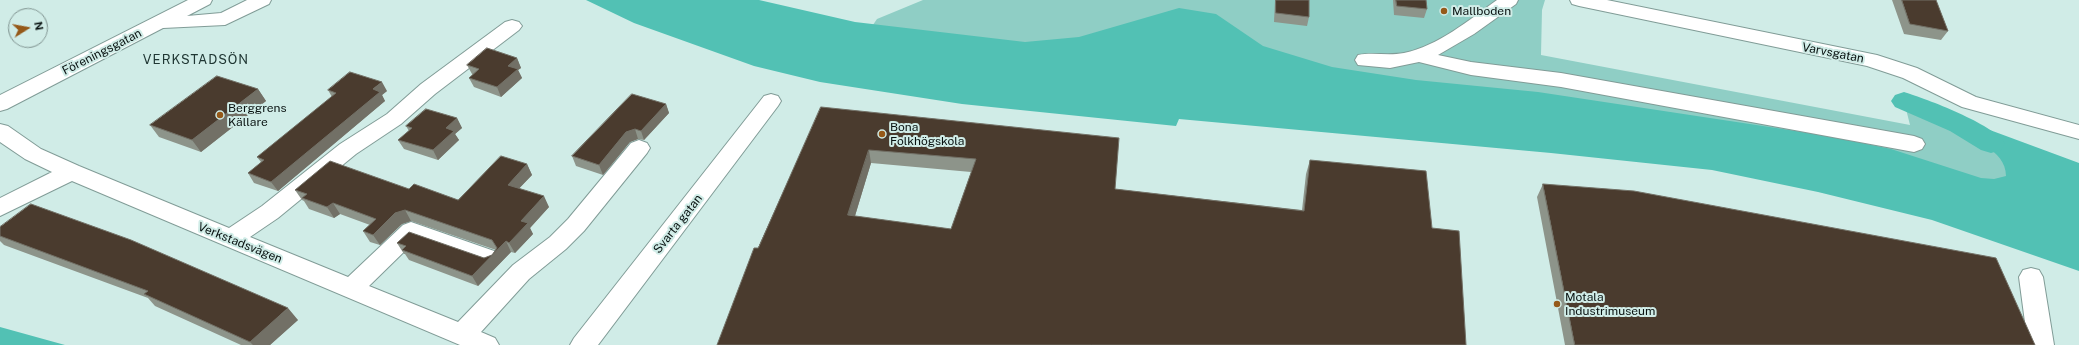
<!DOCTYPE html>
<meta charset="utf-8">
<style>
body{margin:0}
#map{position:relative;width:2079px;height:345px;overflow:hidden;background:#d0ece7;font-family:"Public Sans",sans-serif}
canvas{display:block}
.north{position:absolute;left:8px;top:8px;width:40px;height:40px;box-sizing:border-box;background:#d0ece7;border:1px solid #809491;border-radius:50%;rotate:79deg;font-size:11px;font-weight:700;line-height:16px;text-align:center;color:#081110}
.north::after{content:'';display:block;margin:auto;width:14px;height:18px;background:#955919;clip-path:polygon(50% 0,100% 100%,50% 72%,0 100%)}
</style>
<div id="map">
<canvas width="2079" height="345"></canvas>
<div class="north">N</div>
</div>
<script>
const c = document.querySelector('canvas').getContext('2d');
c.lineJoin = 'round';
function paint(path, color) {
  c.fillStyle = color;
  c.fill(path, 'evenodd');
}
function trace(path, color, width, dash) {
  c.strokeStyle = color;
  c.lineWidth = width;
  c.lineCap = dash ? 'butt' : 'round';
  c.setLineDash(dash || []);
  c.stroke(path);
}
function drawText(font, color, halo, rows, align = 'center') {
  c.font = font + ' "Public Sans",sans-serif';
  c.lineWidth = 4;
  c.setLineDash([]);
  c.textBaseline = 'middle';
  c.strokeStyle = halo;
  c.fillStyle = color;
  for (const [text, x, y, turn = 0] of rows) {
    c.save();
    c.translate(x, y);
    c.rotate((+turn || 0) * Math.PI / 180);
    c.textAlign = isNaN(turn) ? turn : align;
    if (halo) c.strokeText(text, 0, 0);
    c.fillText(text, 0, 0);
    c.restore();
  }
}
const green = new Path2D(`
 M 923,0 L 1545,0 L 1542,10 L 1541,55 L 1910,125 L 1904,101 L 1959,124 L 2075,190 L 1760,154 L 849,60 L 877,19 Z`);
const water = new Path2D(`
 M 586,0 L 759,0 L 855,22 L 1025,42 L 1079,37 L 1179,8 L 1216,14 L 1263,46 L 1332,67 L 1416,80 L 1538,92 L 1829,136 L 1891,149 L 1981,178 L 1994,179 L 2006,176 C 2006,149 1970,138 1949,130 L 1958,124 L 1952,116 L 2079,163 L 2079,271 L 1932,220 L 1818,192 L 1712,170 L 1551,153 L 1179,119 L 1176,126 L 962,104 L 820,82 L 754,66 L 634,23 Z
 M 0,327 L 65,345 L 0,345 Z`);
const canal = new Path2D(`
 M 1904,92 C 1927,99 1993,124 2005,143 L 2001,150 L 1991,153 L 1981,150 L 1950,131 L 1895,107 L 1891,101 L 1895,95 Z`);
const minor = new Path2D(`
 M 188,0 L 212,0 L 210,4 L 187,16 L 221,13 L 247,0 L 271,0 L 269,4 L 225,25 L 163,28 L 7,109 L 0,111 L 0,95 Z
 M 1497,0 L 1518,0 L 1516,4 L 1474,34 L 1438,55 L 1471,62 L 1561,73 L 1914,136 L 1922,139 L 1925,144 L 1922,149 L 1914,152 L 1561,87 L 1471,75 L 1419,62 L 1390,68 L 1358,65 L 1355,60 L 1358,55 C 1373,52 1388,56 1404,53 C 1438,46 1469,20 1497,0 Z
 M 1570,0 L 1607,0 L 1877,55 L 1917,68 L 1976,97 L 2079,125 L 2079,139 L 1962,107 L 1903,78 L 1867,66 L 1579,6 L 1572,4 Z
 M 512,20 L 519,22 L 522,26 L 519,30 L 435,94 L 401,124 L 356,154 L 278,218 L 250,237 L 348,277 L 403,225 L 411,222 L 497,252 L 501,258 L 497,264 L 489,267 L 415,241 L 369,286 L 458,322 L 513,265 L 550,237 L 568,219 L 631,143 L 639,140 L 647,143 L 650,148 L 647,153 L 584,231 L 566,249 L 529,279 L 481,332 L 495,338 L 499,345 L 460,345 L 72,181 L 0,216 L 0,198 L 52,172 L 25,159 L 0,142 L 0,124 L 8,126 L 41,149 L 79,166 L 229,228 L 262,206 L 340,144 L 387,114 L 421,84 L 505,22 Z
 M 771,94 L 778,96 L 781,101 L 778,106 L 598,345 L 570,345 L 574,338 L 764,96 Z
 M 2031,268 L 2039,270 L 2043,277 L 2054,345 L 2028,345 L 2019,277 L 2023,270 Z`);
const wall = new Path2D(`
 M 1275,0 L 1309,0 L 1309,17 L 1307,26 L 1274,22 Z
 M 1393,0 L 1426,0 L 1427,9 L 1424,18 L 1394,15 Z
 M 1892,0 L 1936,0 L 1948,31 L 1941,40 L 1904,34 Z
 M 517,58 L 521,68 L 518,70 L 522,78 L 501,97 L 474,87 L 469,78 L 473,75 L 472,74 L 467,65 Z
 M 258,89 L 266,101 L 201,152 L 159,137 L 150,125 Z
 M 328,90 L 387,91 L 382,95 L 385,101 L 278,191 L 254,183 L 248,173 L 261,162 L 257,157 L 332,97 Z
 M 666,104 L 669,113 L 644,140 L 638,139 L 630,142 L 603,175 L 576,166 L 572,156 Z
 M 821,107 L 1115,189 L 1302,210 L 1306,174 L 1310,160 L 1432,228 L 758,248 ZM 871,163 L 971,172 L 951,229 L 855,216 Z
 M 457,118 L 462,128 L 455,134 L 459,140 L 438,160 L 404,149 L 398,140 L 409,131 L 406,126 Z
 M 527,164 L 532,175 L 519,188 L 549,207 L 530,228 L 533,234 L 515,253 L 511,252 L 478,286 L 409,260 L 405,254 L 404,254 L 397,243 L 484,258 L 492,255 L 496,250 L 411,221 L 402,224 L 380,245 L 370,242 L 363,231 L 370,225 L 340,214 L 334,218 L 309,209 L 304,201 L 302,200 L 295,190 L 409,189 L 458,200 Z
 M 1543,184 L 2035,345 L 1565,345 L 1537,197 Z
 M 0,227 L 298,320 L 270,345 L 241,345 L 155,306 L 148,298 L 4,245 L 0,241 Z`);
const shadedWall = new Path2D(`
 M 517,58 L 521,68 L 518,70 L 522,78 L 501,97 L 497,87 L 508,66 Z
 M 382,82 L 387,91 L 382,95 L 385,101 L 278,191 L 271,182 L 373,89 Z
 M 258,89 L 266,101 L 201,152 L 192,140 Z
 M 666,104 L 669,113 L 644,140 L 641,131 Z
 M 457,118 L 462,128 L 455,134 L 459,140 L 438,160 L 433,150 L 446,128 Z
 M 635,129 L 638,139 L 630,142 L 603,175 L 599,165 L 626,132 Z
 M 869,150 L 871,163 L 851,229 L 848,215 Z
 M 527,164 L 532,175 L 513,195 L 508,185 Z
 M 544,196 L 549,207 L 530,228 L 533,234 L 515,253 L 509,243 L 521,221 Z
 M 333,203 L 340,214 L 334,218 L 327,207 Z
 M 405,210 L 411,221 L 402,224 L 380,245 L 373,235 L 395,213 Z
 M 506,241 L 511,252 L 478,286 L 472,276 Z
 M 288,308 L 298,320 L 270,345 L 253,345 L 250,342 Z`);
const building = new Path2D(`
 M 1276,0 L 1309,0 L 1309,17 L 1276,13 Z
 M 1396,0 L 1426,0 L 1427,9 L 1397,6 Z
 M 1902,0 L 1936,0 L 1948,31 L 1910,24 Z
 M 487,48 L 517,58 L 508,66 L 518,69 L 497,87 L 469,78 L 479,69 L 467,65 Z
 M 350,72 L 382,82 L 373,89 L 380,92 L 271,182 L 248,173 L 264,160 L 257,157 L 336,93 L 328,90 Z
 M 217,76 L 258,89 L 192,140 L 150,125 Z
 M 632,94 L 666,104 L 641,131 L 635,129 L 626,132 L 599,165 L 572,156 Z
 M 821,107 L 1119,138 L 1115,189 L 1304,211 L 1310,160 L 1426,171 L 1432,228 L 1459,231 L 1466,345 L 717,345 L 754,248 L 758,248 ZM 869,150 L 976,159 L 951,229 L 848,215 Z
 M 426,109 L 457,118 L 446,128 L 454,131 L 433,150 L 398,140 L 412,128 L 406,126 Z
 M 501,156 L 527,164 L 508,185 L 544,196 L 521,221 L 528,223 L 509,243 L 506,241 L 472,276 L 402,250 L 406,246 L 397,243 L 409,232 L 484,258 L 492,255 L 497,248 L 492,240 L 405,210 L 395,213 L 373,235 L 363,231 L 376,219 L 333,203 L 327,207 L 302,198 L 307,194 L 295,190 L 330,161 L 409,189 L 414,184 L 458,200 Z
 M 1543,184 L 1634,191 L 1996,258 L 2035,345 L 1575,345 Z
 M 31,204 L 131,240 L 288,308 L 250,342 L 144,294 L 148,291 L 0,236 L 0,227 Z`);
const markers = [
 [1444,11,4,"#955919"],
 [220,115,4,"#955919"],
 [882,134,4,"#955919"],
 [1557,304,4,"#955919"]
];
const poiNames = [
 ["Mallboden",1452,11],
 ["Berggrens",228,108],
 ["Källare",228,122],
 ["Bona",890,127],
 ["Folkhögskola",890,141],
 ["Motala",1565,297],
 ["Industrimuseum",1565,311]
];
const streetNames = [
 ["Föreningsgatan",102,52,-27],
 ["Varvsgatan",1833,53,11],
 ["Svarta gatan",678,224,-52],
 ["Verkstadsvägen",240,243,22]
];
const neighbourhoodNames = [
 ["VERKSTADSÖN",196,60]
];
paint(green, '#8fcec5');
paint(water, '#52c1b4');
paint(canal, '#52c1b4');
trace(minor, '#819c97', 2);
paint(minor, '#fff');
paint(wall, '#8d948a');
paint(shadedWall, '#727066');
paint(building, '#4a3b2e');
trace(building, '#727066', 1);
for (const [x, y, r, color] of markers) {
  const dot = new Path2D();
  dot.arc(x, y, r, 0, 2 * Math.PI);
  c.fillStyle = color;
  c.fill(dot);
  trace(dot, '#d0ece7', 1.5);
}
drawText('12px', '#081110', '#d0ece7', poiNames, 'left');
drawText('12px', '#081110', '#d0ece7', streetNames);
c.letterSpacing = '1px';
drawText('13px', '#203734', '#d0ece7', neighbourhoodNames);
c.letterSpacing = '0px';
</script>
